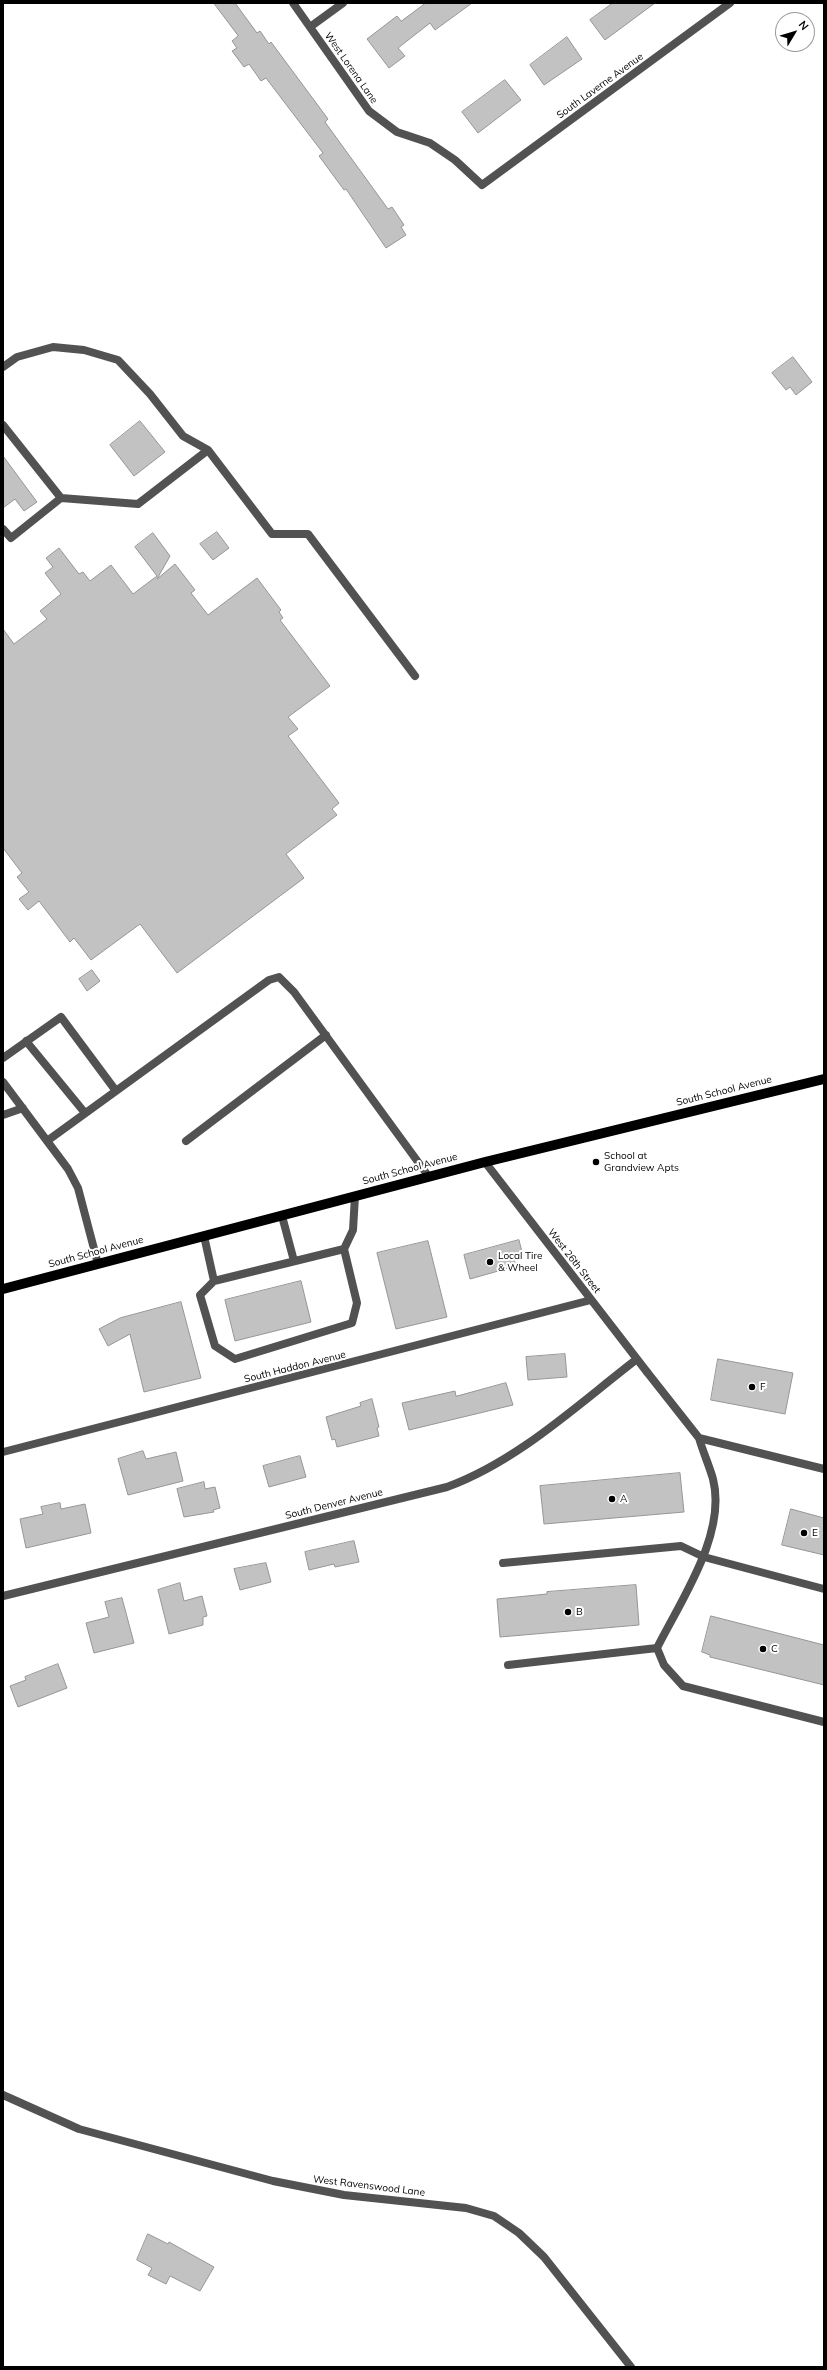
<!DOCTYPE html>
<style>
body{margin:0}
#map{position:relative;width:827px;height:2370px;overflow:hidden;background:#fff;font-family:Mulish,sans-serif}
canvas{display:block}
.frame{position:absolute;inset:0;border:4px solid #000;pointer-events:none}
.north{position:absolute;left:775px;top:12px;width:40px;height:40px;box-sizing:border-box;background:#fff;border:1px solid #999;border-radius:50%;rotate:52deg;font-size:11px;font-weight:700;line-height:16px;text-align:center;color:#000}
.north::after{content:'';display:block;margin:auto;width:14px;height:18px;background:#000;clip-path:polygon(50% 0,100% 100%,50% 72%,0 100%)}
</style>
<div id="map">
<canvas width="827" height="2370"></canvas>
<div class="frame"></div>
<div class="north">N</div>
</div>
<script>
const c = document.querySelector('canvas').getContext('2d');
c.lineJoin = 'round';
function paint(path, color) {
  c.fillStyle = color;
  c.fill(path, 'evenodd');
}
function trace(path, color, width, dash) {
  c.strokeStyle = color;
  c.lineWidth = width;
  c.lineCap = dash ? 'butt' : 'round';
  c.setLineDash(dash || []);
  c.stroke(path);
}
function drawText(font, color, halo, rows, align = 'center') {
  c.font = font + ' Mulish,sans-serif';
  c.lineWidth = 4;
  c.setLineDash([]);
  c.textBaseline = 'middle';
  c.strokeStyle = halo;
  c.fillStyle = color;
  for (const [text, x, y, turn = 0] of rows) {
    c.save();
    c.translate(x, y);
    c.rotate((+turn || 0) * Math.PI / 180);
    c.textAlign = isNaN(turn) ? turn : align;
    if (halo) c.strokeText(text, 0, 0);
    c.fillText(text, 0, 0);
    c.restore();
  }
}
const building = new Path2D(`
 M 214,3 L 235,3 L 257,33 L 260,31 L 269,44 L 271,42 L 328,119 L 325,122 L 388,209 L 392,207 L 404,225 L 401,227 L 406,235 L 386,248 L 346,189 L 344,190 L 319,156 L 323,153 L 266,78 L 261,81 L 249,64 L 244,67 L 232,51 L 237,48 L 232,41 L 238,36 Z
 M 426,3 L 472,3 L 435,30 L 430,23 L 398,48 L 405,56 L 389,68 L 367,39 L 397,16 L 401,21 Z
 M 613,3 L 655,3 L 605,40 L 590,20 Z
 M 567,37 L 582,59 L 544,85 L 530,65 Z
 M 505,80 L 521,100 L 478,133 L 462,112 Z
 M 793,357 L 812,382 L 796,395 L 790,387 L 786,390 L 772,373 Z
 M 140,421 L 165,452 L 134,476 L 110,445 Z
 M 3,456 L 37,502 L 24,511 L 15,499 L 3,508 Z
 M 217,532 L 229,548 L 213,560 L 200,544 Z
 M 153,533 L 170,556 L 157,579 L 175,564 L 195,590 L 191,593 L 208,615 L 257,578 L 281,610 L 279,612 L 283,618 L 280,620 L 330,686 L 288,717 L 298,729 L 288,736 L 339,803 L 332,809 L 337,815 L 286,854 L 304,878 L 177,973 L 140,924 L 91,960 L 74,938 L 70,942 L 39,901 L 28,910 L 19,899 L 29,892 L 17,877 L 22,873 L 3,848 L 3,629 L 14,644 L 47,619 L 40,611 L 61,594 L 45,573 L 53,567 L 46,558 L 59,548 L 79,574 L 83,572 L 90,581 L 111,565 L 133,594 L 157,576 L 135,547 Z
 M 92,970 L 100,981 L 87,991 L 79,979 Z
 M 519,1240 L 523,1256 L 514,1259 L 516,1266 L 470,1279 L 464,1255 Z
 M 428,1241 L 447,1317 L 396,1329 L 377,1253 Z
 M 301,1281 L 311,1322 L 235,1341 L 225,1300 Z
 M 181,1302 L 201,1378 L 144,1392 L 130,1334 L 108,1346 L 99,1329 L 120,1318 Z
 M 565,1354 L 567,1377 L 528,1380 L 526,1357 Z
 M 718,1359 L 793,1373 L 785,1414 L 711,1400 Z
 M 506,1383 L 513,1405 L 409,1430 L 402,1403 L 455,1391 L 456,1396 Z
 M 372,1399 L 379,1427 L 377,1428 L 379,1436 L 337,1447 L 335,1439 L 332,1440 L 326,1417 L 361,1406 L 360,1403 Z
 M 143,1451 L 146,1459 L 176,1452 L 183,1481 L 128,1495 L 118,1459 Z
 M 300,1456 L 306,1477 L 269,1487 L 263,1466 Z
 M 680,1473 L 684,1512 L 544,1524 L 540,1486 Z
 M 204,1482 L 205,1489 L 215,1487 L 220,1508 L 213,1510 L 214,1512 L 184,1517 L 177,1489 Z
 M 60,1503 L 61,1509 L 85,1504 L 91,1533 L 26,1548 L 20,1519 L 43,1514 L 41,1507 Z
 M 791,1509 L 824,1518 L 824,1555 L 782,1545 Z
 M 354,1541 L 359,1562 L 335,1567 L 334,1564 L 309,1570 L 305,1552 Z
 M 266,1563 L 271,1582 L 240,1590 L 234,1569 Z
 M 180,1583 L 184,1601 L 202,1596 L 207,1616 L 203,1617 L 203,1625 L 169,1634 L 158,1590 Z
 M 636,1585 L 639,1625 L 500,1637 L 497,1599 L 547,1594 L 547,1592 Z
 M 122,1598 L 134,1643 L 94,1653 L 86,1623 L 109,1617 L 105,1602 Z
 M 711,1616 L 824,1645 L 824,1685 L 710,1657 L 710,1655 L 702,1652 Z
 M 58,1664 L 67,1688 L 18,1707 L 10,1686 L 26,1680 L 25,1677 Z
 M 148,2234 L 168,2244 L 169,2242 L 214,2267 L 200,2291 L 170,2276 L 166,2284 L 148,2275 L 152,2268 L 137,2260 Z`);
const lane = new Path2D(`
 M 3,367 L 17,357 L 53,347 L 84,350 L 118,360 L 150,394 L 183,436 L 208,450 L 272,534 L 308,534 L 415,676
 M 3,425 L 61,498 L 138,504 L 208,450
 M 3,529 L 11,538 L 61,498
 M 26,1041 L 85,1113
 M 3,1058 L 61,1017 L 116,1091
 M 3,1082 L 68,1169 L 78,1188 L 98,1264
 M 3,1115 L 23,1108
 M 47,1141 L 269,980 L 279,977 L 294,992 L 429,1177
 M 186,1141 L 326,1035
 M 282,1216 L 294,1261
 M 204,1236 L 214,1281 L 200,1295 L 215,1346 L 235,1359 L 352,1323 L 357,1303 L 344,1249 L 353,1230 L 355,1196
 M 214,1281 L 344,1249
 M 647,1372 L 699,1438 L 824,1469
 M 503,1563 L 681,1546 L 704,1557 L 824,1589
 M 657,1648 C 681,1600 727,1534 713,1479 C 709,1465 703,1452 699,1438
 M 508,1665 L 657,1648 L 664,1665 L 683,1686 L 824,1722
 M 3,2095 L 79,2129 L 273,2181 L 344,2195 L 466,2208 L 494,2216 L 519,2233 L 544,2257 L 631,2367`);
const street = new Path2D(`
 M 293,3 L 369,111 L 397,132 L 430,143 L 455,160 L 482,185 L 730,3
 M 310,27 L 343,3
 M 485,1162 L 647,1372
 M 3,1452 L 591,1300
 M 3,1596 L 447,1487 C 518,1461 577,1405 637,1359`);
const primary = new Path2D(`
 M 3,1289 L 485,1162 L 824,1079`);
const markers = [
 [596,1162,4,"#000"],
 [490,1262,4,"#000"],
 [752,1387,4,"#000"],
 [612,1499,4,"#000"],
 [804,1533,4,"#000"],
 [568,1612,4,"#000"],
 [763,1649,4,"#000"]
];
const streetNames = [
 ["West Lorena Lane",351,68,55],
 ["South Laverne Avenue",600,86,-36],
 ["South School Avenue",724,1091,-14],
 ["South School Avenue",410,1169,-15],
 ["South School Avenue",96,1252,-15],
 ["West 26th Street",574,1261,52],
 ["South Haddon Avenue",295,1367,-14],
 ["South Denver Avenue",334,1504,-14],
 ["West Ravenswood Lane",369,2186,7]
];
const poiNames = [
 ["School at",604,1156],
 ["Grandview Apts",604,1168],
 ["Local Tire",498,1256],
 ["& Wheel",498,1268],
 ["F",760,1387],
 ["A",620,1499],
 ["E",812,1533],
 ["B",576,1612],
 ["C",771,1649]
];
paint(building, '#c2c2c2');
trace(building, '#969696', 1);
trace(lane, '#525252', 8);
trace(street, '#525252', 8);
trace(primary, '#000', 10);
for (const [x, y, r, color] of markers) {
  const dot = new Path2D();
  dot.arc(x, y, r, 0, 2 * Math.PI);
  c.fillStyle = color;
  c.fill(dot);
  trace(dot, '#fff', 1.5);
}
drawText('10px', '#000', '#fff', streetNames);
drawText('10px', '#000', '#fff', poiNames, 'left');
</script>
